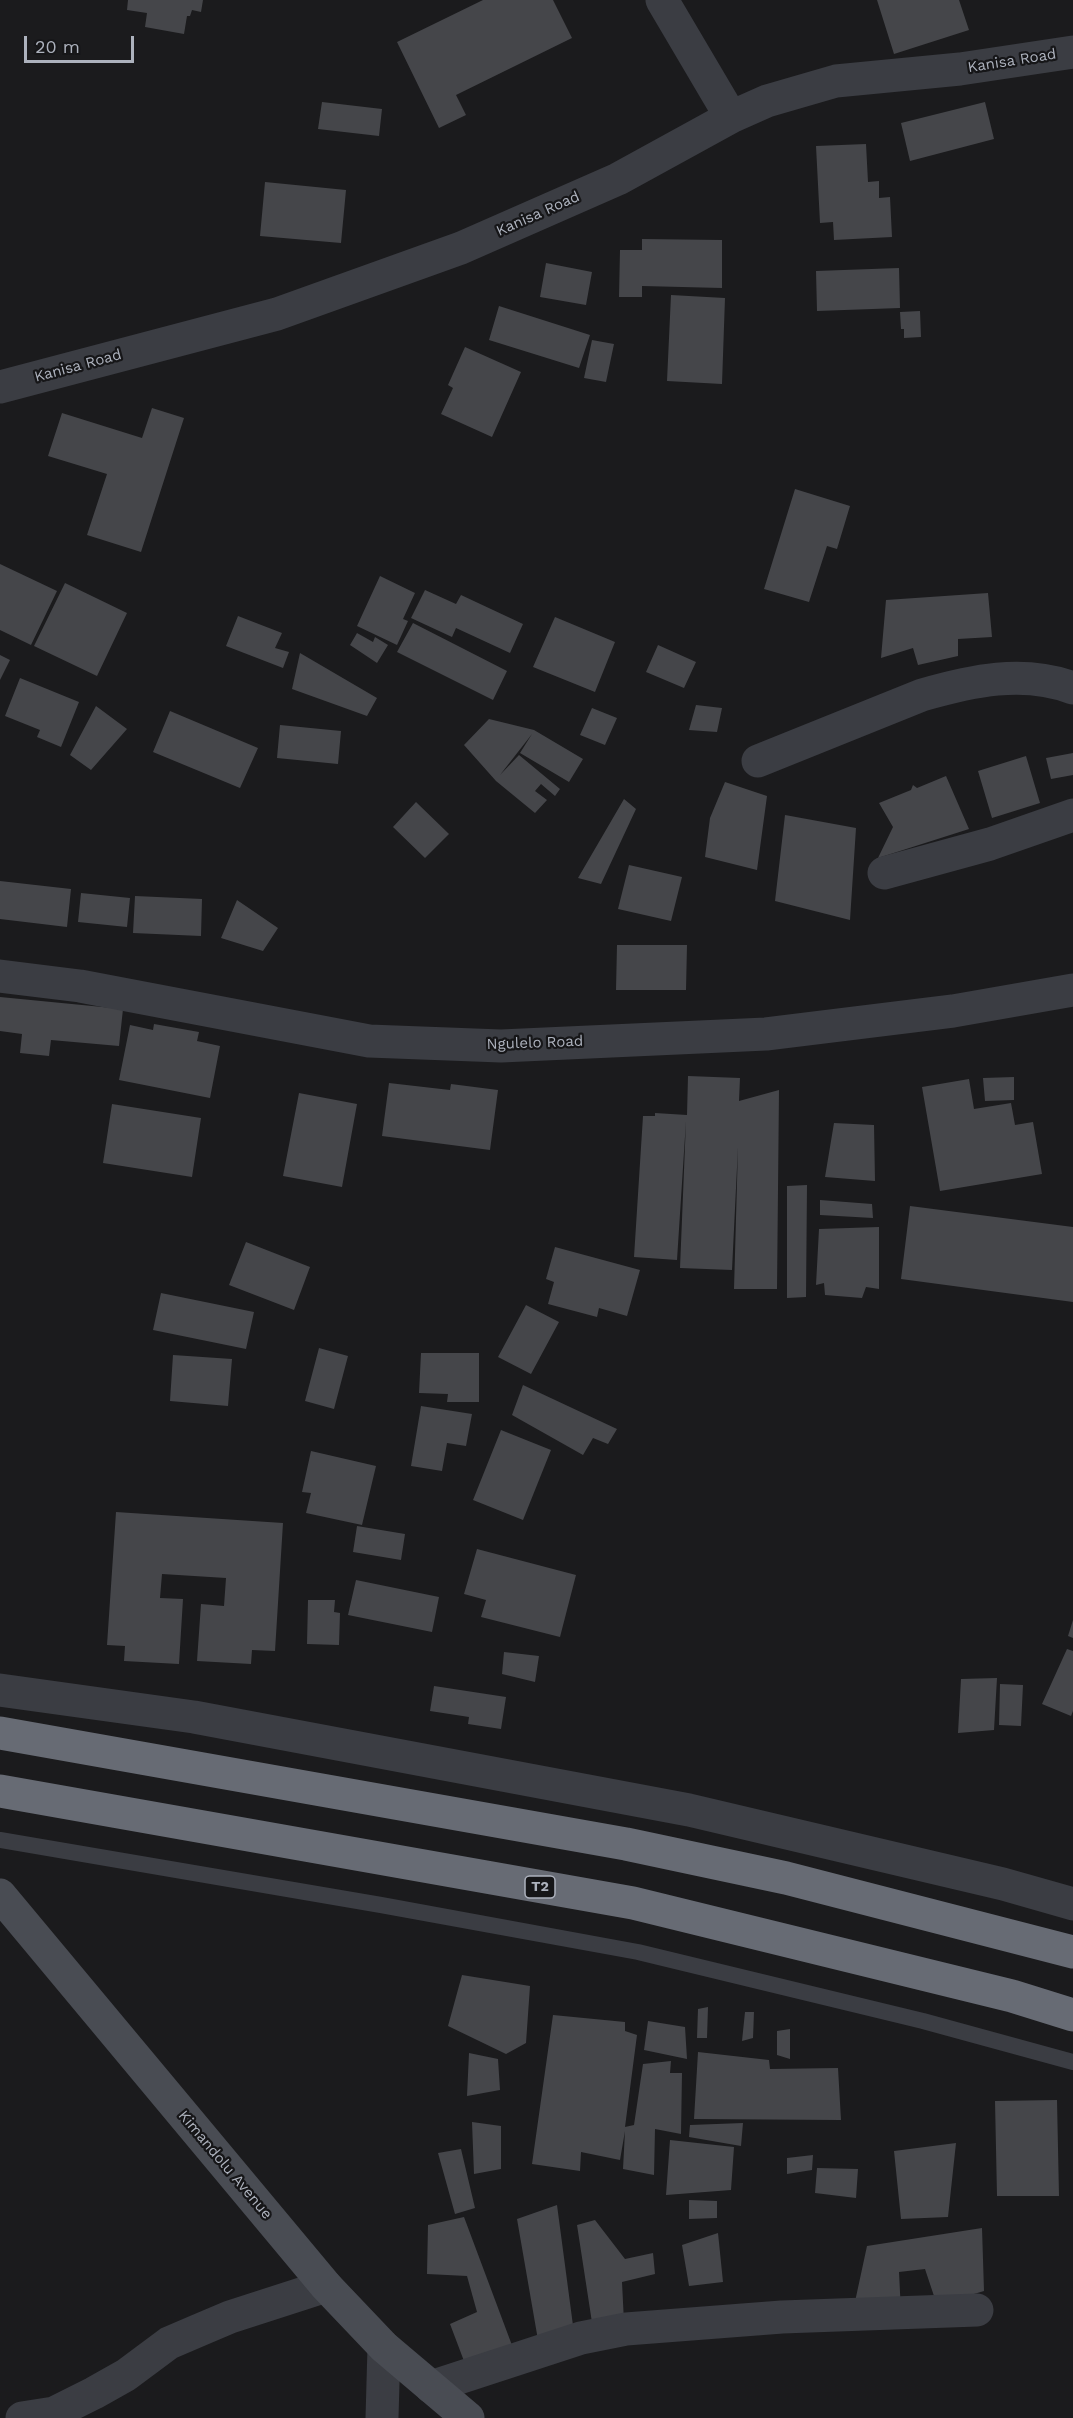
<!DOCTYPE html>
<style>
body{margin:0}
#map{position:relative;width:1073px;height:2418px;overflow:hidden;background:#1b1b1d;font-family:"Work Sans",sans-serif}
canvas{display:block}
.scale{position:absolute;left:24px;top:36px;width:110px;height:27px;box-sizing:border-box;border:3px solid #adb2bd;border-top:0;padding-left:8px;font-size:18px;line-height:21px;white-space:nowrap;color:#adb2bd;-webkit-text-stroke:4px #161618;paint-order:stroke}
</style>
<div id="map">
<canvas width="1073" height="2418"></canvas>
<div class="scale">20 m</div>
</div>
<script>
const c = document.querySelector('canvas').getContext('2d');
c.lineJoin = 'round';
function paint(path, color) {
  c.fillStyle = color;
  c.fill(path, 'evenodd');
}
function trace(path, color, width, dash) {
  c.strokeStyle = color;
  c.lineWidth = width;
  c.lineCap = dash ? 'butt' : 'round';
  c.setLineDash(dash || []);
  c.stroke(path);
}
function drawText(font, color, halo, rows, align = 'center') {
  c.font = font + ' "Work Sans",sans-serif';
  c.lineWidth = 4.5;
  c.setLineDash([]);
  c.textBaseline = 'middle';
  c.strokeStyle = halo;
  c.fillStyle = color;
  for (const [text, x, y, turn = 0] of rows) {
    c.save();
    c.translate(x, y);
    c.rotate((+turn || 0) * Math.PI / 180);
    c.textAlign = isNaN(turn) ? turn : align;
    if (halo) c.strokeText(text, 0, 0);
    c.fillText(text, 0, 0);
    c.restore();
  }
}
const building = new Path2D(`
 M 128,0 L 203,0 L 201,12 L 192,10 L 190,16 L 187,16 L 184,34 L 145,27 L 147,13 L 127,10 Z
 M 483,0 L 553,0 L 572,38 L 456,95 L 466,115 L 439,128 L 397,42 Z
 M 877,0 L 959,0 L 969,30 L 894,54 Z
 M 322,102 L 382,109 L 379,136 L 318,129 Z
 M 985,102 L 994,139 L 910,161 L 901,123 Z
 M 866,144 L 868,182 L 879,181 L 879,198 L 890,197 L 892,237 L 834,240 L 833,222 L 820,223 L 816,146 Z
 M 265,182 L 346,190 L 341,243 L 260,236 Z
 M 642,239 L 722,240 L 722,288 L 642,286 L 642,297 L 619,297 L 620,250 L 642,250 Z
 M 546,263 L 592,272 L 586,305 L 540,297 Z
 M 899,268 L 900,308 L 817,311 L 816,271 Z
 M 671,295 L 725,298 L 722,384 L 667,381 Z
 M 499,306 L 590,335 L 579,368 L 489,340 Z
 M 920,311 L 921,337 L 904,338 L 904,329 L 901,329 L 900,312 Z
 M 592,340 L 614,344 L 606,382 L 584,378 Z
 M 465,347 L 521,372 L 492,437 L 441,414 L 453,388 L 448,385 Z
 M 152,408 L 184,418 L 141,552 L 87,535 L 107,474 L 48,456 L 62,413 L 142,438 Z
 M 795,489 L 850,506 L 837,549 L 827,546 L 809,602 L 764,589 Z
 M 0,564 L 57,591 L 31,645 L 0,630 Z
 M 380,576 L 415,593 L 403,619 L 408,621 L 397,645 L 357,626 Z
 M 65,583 L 127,613 L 97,676 L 34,646 Z
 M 425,590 L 456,604 L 461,595 L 523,624 L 510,653 L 456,628 L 452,637 L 411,618 Z
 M 988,593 L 992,637 L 958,639 L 958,656 L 918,665 L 913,648 L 881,658 L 886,600 Z
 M 238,616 L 282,633 L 275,648 L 289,652 L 283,668 L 226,646 Z
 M 555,617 L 615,642 L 595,692 L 533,667 Z
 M 413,623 L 507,671 L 493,700 L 397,652 Z
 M 357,633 L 373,642 L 375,637 L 388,645 L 377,663 L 350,645 Z
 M 658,645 L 696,662 L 684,688 L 646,672 Z
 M 300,653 L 377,698 L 367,716 L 292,689 Z
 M 0,655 L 10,660 L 0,680 Z
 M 20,678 L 79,702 L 61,747 L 37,737 L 40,730 L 5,716 Z
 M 696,705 L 722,708 L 717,732 L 689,730 Z
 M 96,706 L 127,729 L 91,770 L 70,755 Z
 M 592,708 L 617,718 L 605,745 L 580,735 Z
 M 170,711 L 258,748 L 240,788 L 153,752 Z
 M 489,719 L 534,730 L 583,759 L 569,782 L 520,753 L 532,734 L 500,775 L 519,755 L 560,789 L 555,796 L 541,784 L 535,791 L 547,800 L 535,813 L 496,781 L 464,745 Z
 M 280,725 L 341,731 L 338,764 L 277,758 Z
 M 1073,753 L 1073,775 L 1051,779 L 1046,758 Z
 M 1026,756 L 1040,803 L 992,818 L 978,771 Z
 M 946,776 L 969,829 L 878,858 L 893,827 L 879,803 L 911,790 L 913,785 L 917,788 Z
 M 725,782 L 767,796 L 757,870 L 705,857 L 710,818 Z
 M 624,799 L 636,809 L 601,884 L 578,878 Z
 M 416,802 L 449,834 L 425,858 L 393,827 Z
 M 785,815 L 856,828 L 850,920 L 775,901 Z
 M 629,865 L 682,877 L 671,921 L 618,909 Z
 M 0,881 L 71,889 L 67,927 L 0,919 Z
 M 81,893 L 130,898 L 127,927 L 78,922 Z
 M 135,896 L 202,899 L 201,936 L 133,933 Z
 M 237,900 L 278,928 L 263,951 L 221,938 Z
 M 617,945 L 687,945 L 686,990 L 616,990 Z
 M 0,997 L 123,1009 L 119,1046 L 51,1040 L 49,1056 L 20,1053 L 22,1034 L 0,1031 Z
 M 154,1024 L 199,1032 L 197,1041 L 220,1046 L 210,1098 L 119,1080 L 130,1025 L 153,1030 Z
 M 688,1076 L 740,1078 L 739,1101 L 779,1090 L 777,1289 L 734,1289 L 738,1147 L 732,1270 L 680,1268 L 686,1121 L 677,1260 L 634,1257 L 643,1116 L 655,1116 L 655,1113 L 687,1115 Z
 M 1014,1077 L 1014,1100 L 985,1101 L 983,1078 Z
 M 969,1079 L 974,1109 L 1011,1103 L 1015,1125 L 1033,1122 L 1042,1174 L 940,1191 L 922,1087 Z
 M 389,1083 L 450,1090 L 451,1084 L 498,1090 L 490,1150 L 382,1136 Z
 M 299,1093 L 357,1104 L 342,1187 L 283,1176 Z
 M 112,1104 L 201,1118 L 192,1177 L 103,1163 Z
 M 834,1123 L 874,1125 L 875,1181 L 825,1177 Z
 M 807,1185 L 806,1297 L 787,1298 L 787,1186 Z
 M 820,1200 L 872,1204 L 873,1218 L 820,1215 Z
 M 910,1206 L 1073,1227 L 1073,1302 L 901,1279 Z
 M 879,1227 L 879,1289 L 866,1287 L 862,1298 L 825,1295 L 824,1283 L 816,1285 L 819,1229 Z
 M 246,1242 L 310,1267 L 294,1310 L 229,1285 Z
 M 555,1247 L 640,1270 L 627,1316 L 599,1308 L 597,1317 L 548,1304 L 554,1282 L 546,1279 Z
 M 161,1293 L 254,1312 L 246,1349 L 153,1330 Z
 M 526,1305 L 559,1322 L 531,1374 L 498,1357 Z
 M 319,1348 L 348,1356 L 334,1409 L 305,1401 Z
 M 421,1353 L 479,1353 L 479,1402 L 447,1402 L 448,1394 L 419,1393 Z
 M 173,1355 L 232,1359 L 228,1406 L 170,1401 Z
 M 523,1385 L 617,1429 L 608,1444 L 593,1438 L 583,1455 L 512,1415 Z
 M 421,1406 L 472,1414 L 466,1446 L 447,1443 L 442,1471 L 411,1466 Z
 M 501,1430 L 551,1450 L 523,1520 L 473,1500 Z
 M 311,1451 L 376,1466 L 362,1525 L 306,1513 L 311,1493 L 302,1492 Z
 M 116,1512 L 283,1523 L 275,1651 L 252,1650 L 251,1664 L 197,1661 L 201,1604 L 224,1606 L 226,1578 L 162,1574 L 160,1598 L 183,1599 L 179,1664 L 124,1661 L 125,1646 L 107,1645 Z
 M 357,1526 L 405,1534 L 401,1560 L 353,1552 Z
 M 477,1549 L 576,1575 L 560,1637 L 481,1617 L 486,1600 L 464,1594 Z
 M 356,1580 L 439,1597 L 432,1632 L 348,1615 Z
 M 308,1600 L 335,1600 L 334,1612 L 340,1613 L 339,1645 L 307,1644 Z
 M 1073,1620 L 1073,1638 L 1068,1636 Z
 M 1067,1649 L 1073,1651 L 1073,1711 L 1071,1716 L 1042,1704 Z
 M 504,1652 L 539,1656 L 535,1682 L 502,1674 Z
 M 997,1678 L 994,1730 L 958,1733 L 961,1679 Z
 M 1000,1684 L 1023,1685 L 1021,1726 L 999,1725 Z
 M 434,1686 L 506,1697 L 501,1729 L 468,1724 L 469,1717 L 430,1711 Z
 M 462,1975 L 530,1986 L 526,2043 L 506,2054 L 448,2026 Z
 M 708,2007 L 707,2038 L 697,2038 L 698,2009 Z
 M 745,2012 L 754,2012 L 753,2038 L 742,2041 Z
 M 553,2015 L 625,2022 L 625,2031 L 637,2035 L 625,2127 L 634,2125 L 643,2064 L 671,2061 L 670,2073 L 682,2073 L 681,2134 L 655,2129 L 654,2175 L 623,2169 L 625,2131 L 620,2160 L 581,2152 L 580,2171 L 532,2164 Z
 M 648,2021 L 685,2027 L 687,2059 L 644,2050 Z
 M 790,2029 L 790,2059 L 777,2055 L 777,2031 Z
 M 698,2052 L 769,2060 L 770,2069 L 838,2068 L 841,2120 L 694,2119 Z
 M 469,2053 L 498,2059 L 500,2090 L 467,2096 Z
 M 1057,2100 L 1059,2196 L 997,2196 L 995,2101 Z
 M 472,2122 L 501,2126 L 501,2169 L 474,2174 Z
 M 743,2123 L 741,2146 L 689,2137 L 690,2125 Z
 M 670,2140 L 734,2147 L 731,2190 L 666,2195 Z
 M 956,2143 L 948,2217 L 901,2219 L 894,2151 Z
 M 461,2149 L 475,2208 L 455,2214 L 438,2153 Z
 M 813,2155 L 812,2170 L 787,2174 L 787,2158 Z
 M 817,2168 L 858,2169 L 856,2198 L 815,2193 Z
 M 689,2200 L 717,2201 L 717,2218 L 689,2219 Z
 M 557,2205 L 574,2333 L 538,2340 L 517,2219 Z
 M 464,2217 L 516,2356 L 467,2369 L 450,2324 L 477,2312 L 467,2276 L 427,2274 L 428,2225 Z
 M 595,2220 L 625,2259 L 653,2253 L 655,2274 L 622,2282 L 624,2322 L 593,2329 L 577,2225 Z
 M 982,2228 L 984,2291 L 937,2305 L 925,2269 L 899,2272 L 901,2312 L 853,2311 L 867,2246 Z
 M 718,2233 L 723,2282 L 689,2286 L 682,2245 Z`);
const lane = new Path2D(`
 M 0,1840 L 381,1905 L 638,1952 L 923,2021 L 1073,2062`);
const street = new Path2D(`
 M 662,0 L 731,117
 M 0,387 L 277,314 L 461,248 L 618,179 L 731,117 L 767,101 L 836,81 L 960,69 L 1073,52
 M 758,761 L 922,695 C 971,681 1023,669 1073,688
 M 884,873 L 990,844 L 1073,815
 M 0,976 L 80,986 L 369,1041 L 501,1046 L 766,1034 L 953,1011 L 1073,990
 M 0,1690 L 194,1717 L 689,1810 L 1003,1884 L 1073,1904
 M 431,2387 L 581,2338 L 626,2329 L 782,2317 L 977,2310
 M 22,2418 L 54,2413 L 94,2393 L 126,2375 L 169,2343 L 197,2331 L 230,2317 L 326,2286
 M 382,2418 L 384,2347`);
const secondary = new Path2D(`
 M 0,1895 L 326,2286 L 384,2347 L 468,2418`);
const highway = new Path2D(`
 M 0,1733 L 626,1844 L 786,1878 L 1073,1952
 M 0,1791 L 633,1903 L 1012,1996 L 1073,2015`);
const shields = [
 [540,1887,30]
];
const shieldNames = [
 ["T2",540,1887]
];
const streetNames = [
 ["Kanisa Road",1012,61,-9],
 ["Kanisa Road",538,214,-24],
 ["Kanisa Road",78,366,-15],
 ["Ngulelo Road",535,1043,-2],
 ["Kimandolu Avenue",225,2165,50]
];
paint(building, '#45464a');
trace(lane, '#3b3d43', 16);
trace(street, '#3b3d43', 33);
trace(secondary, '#494c53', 33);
trace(highway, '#676b74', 33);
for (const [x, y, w] of shields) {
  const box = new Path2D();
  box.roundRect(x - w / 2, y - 11, w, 22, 4.5);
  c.fillStyle = '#161618';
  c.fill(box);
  trace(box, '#adb2bd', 1.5);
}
drawText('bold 14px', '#adb2bd', null, shieldNames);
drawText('15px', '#adb2bd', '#161618', streetNames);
</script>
